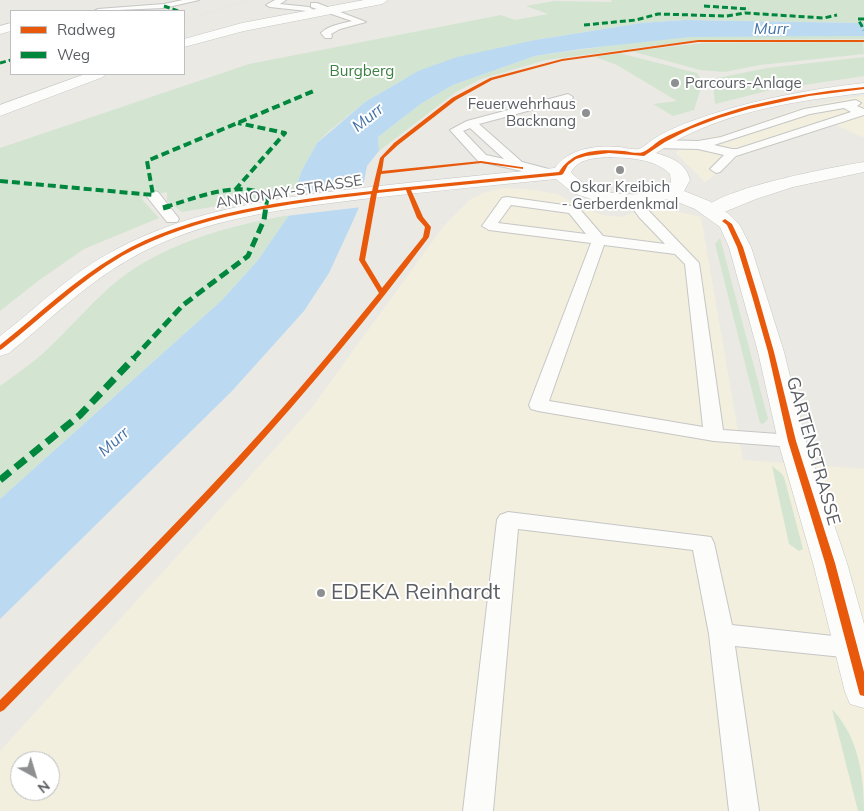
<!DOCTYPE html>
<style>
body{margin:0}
#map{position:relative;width:864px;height:811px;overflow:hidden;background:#eae9e4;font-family:Mulish,sans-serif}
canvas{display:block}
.legend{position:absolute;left:10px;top:10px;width:175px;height:65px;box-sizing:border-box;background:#fff;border:1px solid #bdbfc0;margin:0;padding:6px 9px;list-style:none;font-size:15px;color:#5b5e62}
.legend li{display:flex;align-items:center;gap:10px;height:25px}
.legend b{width:25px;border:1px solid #bdbfc0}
.north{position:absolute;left:10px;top:751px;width:50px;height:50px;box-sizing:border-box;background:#fff;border:1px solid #bdbfc0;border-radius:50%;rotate:141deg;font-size:14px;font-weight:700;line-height:20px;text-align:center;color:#5b5e62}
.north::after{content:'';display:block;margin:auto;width:18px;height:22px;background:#8d8f90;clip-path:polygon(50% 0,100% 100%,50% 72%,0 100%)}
</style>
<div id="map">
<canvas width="864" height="811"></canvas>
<ul class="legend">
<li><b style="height:6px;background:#e8590c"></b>Radweg</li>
<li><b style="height:6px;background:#00873e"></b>Weg</li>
</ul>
<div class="north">N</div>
</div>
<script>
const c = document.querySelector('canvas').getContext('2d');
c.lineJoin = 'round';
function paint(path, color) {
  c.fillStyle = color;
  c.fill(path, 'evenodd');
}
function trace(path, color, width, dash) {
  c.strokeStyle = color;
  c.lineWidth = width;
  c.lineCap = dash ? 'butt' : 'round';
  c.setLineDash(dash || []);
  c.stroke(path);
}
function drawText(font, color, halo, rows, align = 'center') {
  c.font = font + ' Mulish,sans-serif';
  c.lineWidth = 4;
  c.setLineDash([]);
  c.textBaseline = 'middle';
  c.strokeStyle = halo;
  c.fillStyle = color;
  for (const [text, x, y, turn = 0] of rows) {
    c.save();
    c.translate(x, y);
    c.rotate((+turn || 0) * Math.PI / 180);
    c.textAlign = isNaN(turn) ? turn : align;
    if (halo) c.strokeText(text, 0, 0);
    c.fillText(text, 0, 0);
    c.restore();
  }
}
const commercial = new Path2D(`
 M 864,95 L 864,138 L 834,124 L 740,156 L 705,182 L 676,153 L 680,146 L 692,141 L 726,134 L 800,108 Z
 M 505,188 L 534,190 L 557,194 L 577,205 L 602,215 L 621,217 L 653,206 L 701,217 L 743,460 L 864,469 L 864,811 L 0,811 L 0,751 L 310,410 L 443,227 L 471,199 L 483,193 ZM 20,761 L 50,761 L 50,791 L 20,791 Z`);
const green = new Path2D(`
 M 611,0 L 864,0 L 864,23 L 684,20 L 641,23 L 535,40 L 444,62 L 404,79 L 365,102 L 328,132 L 317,143 L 302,170 L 294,193 L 182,212 L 167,201 L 167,192 L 141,198 L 159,218 L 84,249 L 38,281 L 0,311 L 0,148 L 249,64 L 501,15 L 515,20 L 548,14 L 526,6 L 554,1 L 612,2 Z
 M 723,35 L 864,36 L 864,39 L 697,40 L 546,60 L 481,79 L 456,92 L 379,151 L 378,137 L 422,103 L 453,85 L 535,56 L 658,39 Z
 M 863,42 L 864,54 L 760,65 L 725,72 L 700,70 L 631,51 L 705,43 Z
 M 619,53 L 697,73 L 703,82 L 694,110 L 673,116 L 653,104 L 677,101 L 617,65 L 595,57 Z
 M 864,57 L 864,76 L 771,90 L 715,104 L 713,84 L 713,81 L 717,78 L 767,68 Z
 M 289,215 L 258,260 L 222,300 L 0,499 L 0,386 C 13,376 27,367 40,356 C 72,328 99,291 135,268 C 183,238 234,225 289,215 Z
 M 720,238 L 768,419 L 763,424 L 760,423 L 715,244 Z
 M 772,466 L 781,473 L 784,477 L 803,549 L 799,551 L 789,544 Z
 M 832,709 C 858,737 864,774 864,811 L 858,811 Z`);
const water = new Path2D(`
 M 684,20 L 864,23 L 864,36 L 690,37 L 581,49 L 535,56 L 453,85 L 422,103 L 378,137 L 379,151 L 367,166 L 359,207 L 353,221 L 329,273 L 304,311 L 232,391 L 0,619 L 0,499 L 222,300 L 258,260 L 289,215 L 294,193 L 302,170 L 317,143 L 365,102 L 418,71 L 457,57 L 535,40 L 641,23 Z`);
const pier = new Path2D(`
 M 366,183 L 362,207 L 286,216 L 291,193 Z`);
const service = new Path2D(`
 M 183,0 L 199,0 L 164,8 L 94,11 L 98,9 L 164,4 Z
 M 275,0 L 286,0 L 280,4 L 309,7 L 318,13 L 314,15 L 307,11 L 270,7 L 266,5 Z
 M 311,3 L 317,3 L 366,22 L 340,29 L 331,34 L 332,36 L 331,38 L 325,38 L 321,33 C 329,25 341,24 352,21 L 311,7 Z
 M 568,94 L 573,97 L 572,99 L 479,124 L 522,162 L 556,171 L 558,174 L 556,177 L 552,178 L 478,161 L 450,130 L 467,121 ZM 470,128 L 504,159 L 486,155 L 463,131 Z
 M 856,100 L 861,103 L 857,106 L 864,109 L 864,115 L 736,156 L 720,172 L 716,173 L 710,169 L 724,155 L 698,149 L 655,148 L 649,144 L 655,140 L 698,141 L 721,137 L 804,109 ZM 844,108 L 851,112 L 737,149 L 732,149 L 714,145 L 810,114 Z
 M 153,191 L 158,192 L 177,216 L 179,219 L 177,222 L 167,222 L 148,198 L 146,195 Z
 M 633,195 L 638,196 L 649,211 L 699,263 L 723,430 L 792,435 L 799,437 L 802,441 L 799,445 L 792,447 L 714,441 L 538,411 L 531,409 L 529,405 L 591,243 L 489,230 L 482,226 L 502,198 L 507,197 L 578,207 L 603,236 L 665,244 L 639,217 L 626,199 ZM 511,205 L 569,213 L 586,234 L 498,223 ZM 604,245 L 675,254 L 685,264 L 703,427 L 549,401 Z
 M 508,512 L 711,537 L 714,543 L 732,625 L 852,638 L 861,641 L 864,647 L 861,655 L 852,658 L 735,646 L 759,811 L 729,811 L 709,634 L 693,550 L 518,529 L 493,811 L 463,811 L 497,520 L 500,515 Z`);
const minor = new Path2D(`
 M 11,23 L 11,31 L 0,34 L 0,26 Z
 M 864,162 L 864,172 L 793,187 L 756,199 L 712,217 L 705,215 L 702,211 C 718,188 834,167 864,162 Z`);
const tertiary = new Path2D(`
 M 364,0 L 388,0 L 382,4 L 244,31 L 184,47 L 184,39 L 242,23 Z
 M 85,74 L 105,74 L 103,77 L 0,116 L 0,105 Z
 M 864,83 L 864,93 C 794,101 716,112 656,153 C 672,158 686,163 690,180 L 684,191 L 709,201 L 729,214 L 739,224 L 751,247 L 784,352 L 806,441 L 847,563 L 864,624 L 864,708 L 850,704 L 845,692 L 813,563 L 778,441 L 758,352 L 729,247 L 720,227 L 695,209 L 670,199 L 629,205 L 603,203 L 573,193 L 556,179 C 495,185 433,191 372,198 C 290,208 201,217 128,260 C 84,285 48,322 9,353 L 0,356 L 0,336 C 38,307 72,272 115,250 C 193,208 284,197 370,187 C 432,180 493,174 555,168 C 568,148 598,145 620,147 C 626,148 634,150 639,149 C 644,147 650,141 655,138 C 665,132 678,126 689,122 C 746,101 804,90 864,83 ZM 610,157 C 630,158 656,159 670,174 L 671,182 C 660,198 614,196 597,189 C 586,186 578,180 571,172 C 579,158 595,158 610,157 Z`);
const rail = new Path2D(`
 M 184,20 L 252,0
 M 0,73 L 11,69`);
const quietFar3 = new Path2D(`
 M 164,6 L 178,11
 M 704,6 L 749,9
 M 864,19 L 858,19 L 864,30
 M 584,25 L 636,20 L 658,14 L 727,16 L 745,13 L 824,18 L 837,15
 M 0,63 L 11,60`);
const quietFar2 = new Path2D(`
 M 0,181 L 153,195 L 147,161 L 316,90
 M 235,190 L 285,133 L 238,123
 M 165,207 C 197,198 236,180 268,195 L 266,207`);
const quietFar1 = new Path2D(`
 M 163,208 L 170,206
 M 133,359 L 183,305 L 248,256 L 264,220 L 266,206`);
const quiet = new Path2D(`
 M 0,480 L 80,415 L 134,358`);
const cycleway = new Path2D(`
 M 698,40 L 864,40 L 864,42 L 698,42 L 562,61 L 492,80 L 456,100 L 398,145 L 384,158 L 382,171 L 481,161 L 521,167 L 523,167 L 523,169 L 481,163 L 381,174 L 378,190 L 559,172 C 573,149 600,149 624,151 C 630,152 638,154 643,152 C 650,149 655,143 662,139 C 669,135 678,131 686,128 C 741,103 804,93 864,87 L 864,89 L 809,96 L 749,109 L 719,118 L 690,129 L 665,142 L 644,156 L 609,153 L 586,156 L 576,159 L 568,165 L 563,174 L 561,175 L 411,190 L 423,217 L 431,227 L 429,237 C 371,315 308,390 243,462 C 166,547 84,628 4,710 L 0,712 L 0,700 C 91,609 183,519 269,423 C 307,381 343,337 379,293 L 359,260 L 371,194 C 288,204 197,214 122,256 C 78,282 42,318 2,349 L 0,350 L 0,345 C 39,314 74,280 117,255 C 189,212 290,200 372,191 L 380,158 L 394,143 L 452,98 L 490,78 L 562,59 ZM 406,190 L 417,218 L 425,227 L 423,237 L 382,288 L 365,260 L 377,193 Z
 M 725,219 L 732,224 L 743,247 L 758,296 L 774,352 L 796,441 L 835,563 L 864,672 L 864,696 L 860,695 L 859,692 L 825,563 L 788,441 L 768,352 L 752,296 L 737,247 L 727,225 L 722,221 Z`);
const markers = [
 [675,83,5,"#8d8f90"],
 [586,113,5,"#8d8f90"],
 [620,170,5,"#8d8f90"],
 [321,593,5,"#8d8f90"]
];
const farParknames = [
 ["Burgberg",362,71]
];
const farPoinames = [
 ["Parcours-Anlage",685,83],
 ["Feuerwehrhaus",576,104,"right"],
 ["Backnang",576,121,"right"],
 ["Oskar Kreibich",620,187,"center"],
 ["- Gerberdenkmal",620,204,"center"]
];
const farStreetnames = [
 ["ANNONAY-STRASSE",289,192,-9]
];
const farWaternames = [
 ["Murr",771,29],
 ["Murr",368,118,-39],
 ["Murr",114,442,-42]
];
const streetNames = [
 ["GARTENSTRASSE",813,451,74]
];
const nearPoinames = [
 ["EDEKA Reinhardt",331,593]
];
paint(commercial, '#f3efde');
paint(green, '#d3e5d1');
paint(water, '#bbdaf2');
paint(pier, '#eae9e4');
trace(service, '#c6c6c5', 2);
trace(minor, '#c6c6c5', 1);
trace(tertiary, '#c6c6c5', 1);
paint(service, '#fcfcfb');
paint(minor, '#fcfcfb');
paint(tertiary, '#fcfcfb');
trace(rail, '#e2e1e1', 2, [0.5, 3]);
trace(quietFar3, '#00873e', 3, [6, 3]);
trace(quietFar2, '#00873e', 4, [8, 4]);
trace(quietFar1, '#00873e', 5, [10, 5]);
trace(quiet, '#00873e', 7, [13, 7]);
paint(cycleway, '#e8590c');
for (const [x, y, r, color] of markers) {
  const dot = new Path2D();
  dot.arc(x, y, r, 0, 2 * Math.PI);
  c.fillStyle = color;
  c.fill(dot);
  trace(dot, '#fff', 2);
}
drawText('15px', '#3b8040', '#fff', farParknames);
drawText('15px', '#5b5e62', '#fff', farPoinames, 'left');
drawText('15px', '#5b5e62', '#fff', farStreetnames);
drawText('italic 16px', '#4674a8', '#fff', farWaternames);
drawText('18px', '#5b5e62', '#fff', streetNames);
drawText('21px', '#5b5e62', '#fff', nearPoinames, 'left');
</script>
